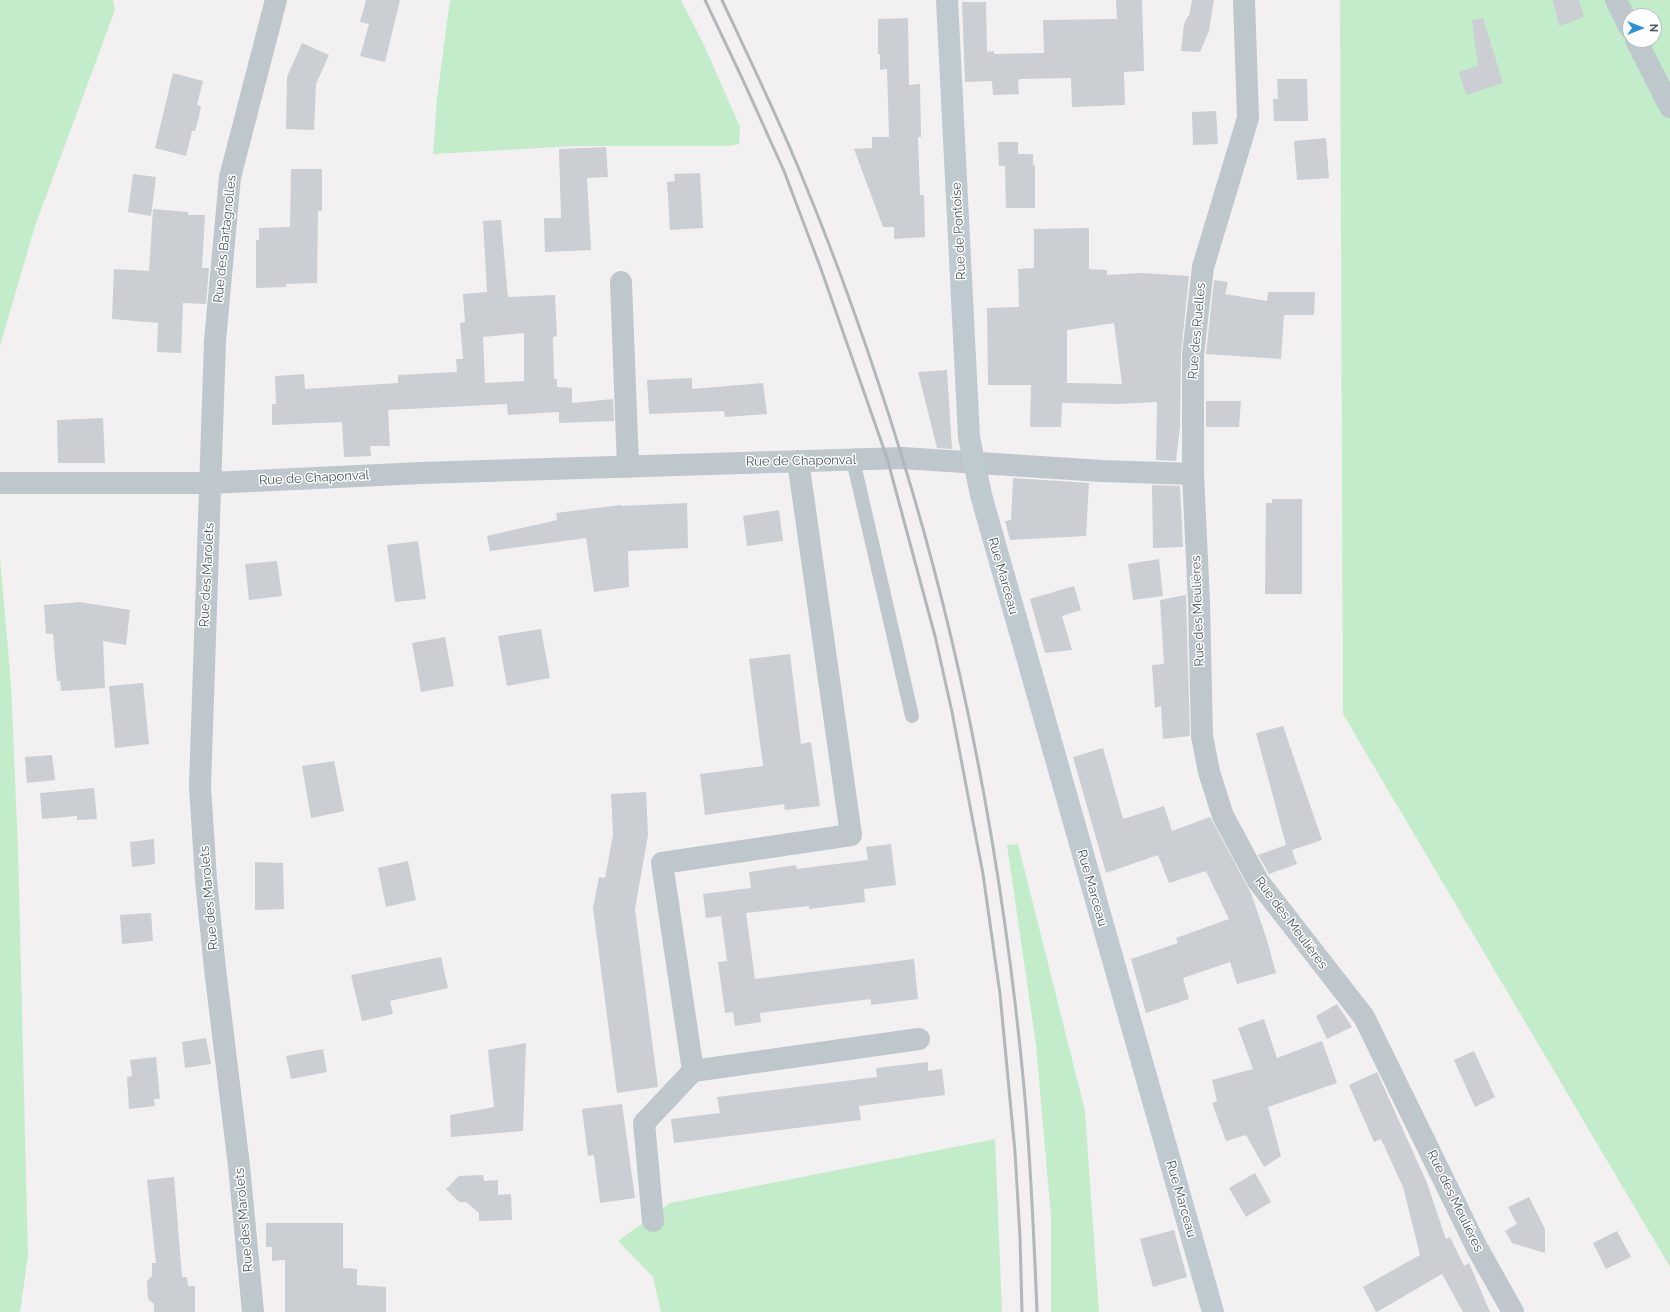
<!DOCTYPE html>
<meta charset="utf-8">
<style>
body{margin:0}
#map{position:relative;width:1670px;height:1312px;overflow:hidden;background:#f3f0f1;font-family:Raleway,sans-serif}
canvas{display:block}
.north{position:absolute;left:1622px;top:8px;width:40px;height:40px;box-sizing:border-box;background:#fff;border:1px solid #b7bcbe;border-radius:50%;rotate:90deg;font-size:11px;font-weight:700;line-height:16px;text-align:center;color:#4a575c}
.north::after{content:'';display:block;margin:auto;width:14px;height:18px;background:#2a93d3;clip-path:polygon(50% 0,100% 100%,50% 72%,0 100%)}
</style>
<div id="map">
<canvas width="1670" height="1312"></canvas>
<div class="north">N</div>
</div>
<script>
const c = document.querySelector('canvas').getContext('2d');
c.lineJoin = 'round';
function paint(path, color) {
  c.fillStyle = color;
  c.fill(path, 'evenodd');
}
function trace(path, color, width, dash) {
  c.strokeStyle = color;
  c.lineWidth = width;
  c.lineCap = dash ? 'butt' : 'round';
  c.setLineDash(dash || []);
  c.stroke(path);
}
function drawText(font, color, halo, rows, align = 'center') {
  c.font = font + ' Raleway,sans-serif';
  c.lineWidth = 3;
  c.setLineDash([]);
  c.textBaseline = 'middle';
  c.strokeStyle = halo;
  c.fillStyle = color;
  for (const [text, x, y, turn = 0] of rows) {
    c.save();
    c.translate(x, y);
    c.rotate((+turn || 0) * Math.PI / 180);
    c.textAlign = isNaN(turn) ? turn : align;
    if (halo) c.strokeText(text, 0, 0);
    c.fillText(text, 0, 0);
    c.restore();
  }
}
const green = new Path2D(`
 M 0,0 L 113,0 L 115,10 L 35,226 L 0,346 Z
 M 450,0 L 681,0 L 704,45 L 740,127 L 739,144 L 730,146 L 576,146 L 433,154 L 437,98 Z
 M 1340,0 L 1670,0 L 1670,1267 L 1343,714 ZM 1630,16 L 1654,16 L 1654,40 L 1630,40 Z
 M 0,558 L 11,684 L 18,849 L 28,1256 L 20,1312 L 0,1312 Z
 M 1018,844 L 1085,1111 L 1099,1312 L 1051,1312 L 1051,1217 L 1036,1045 L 1007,845 Z
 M 995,1139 L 1002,1312 L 661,1312 L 653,1277 L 618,1241 L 670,1203 Z`);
const building = new Path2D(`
 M 366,0 L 400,0 L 385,62 L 360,56 L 369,24 L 360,22 Z
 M 1116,0 L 1142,0 L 1144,71 L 1124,72 L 1125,105 L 1072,107 L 1071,78 L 1020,79 L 1018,80 L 1019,94 L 993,95 L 992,81 L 965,82 L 962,2 L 986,2 L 987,52 L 994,51 L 994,54 L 1044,53 L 1043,20 L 1117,19 Z
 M 1192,0 L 1214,0 L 1209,31 L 1200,52 L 1181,51 L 1184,24 L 1188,16 L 1189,16 Z
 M 1553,0 L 1579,0 L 1584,17 L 1559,26 Z
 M 908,18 L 909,85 L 920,84 L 921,137 L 918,137 L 920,195 L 924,195 L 925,237 L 894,239 L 894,227 L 883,227 L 854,149 L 872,148 L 872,137 L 889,137 L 887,69 L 880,70 L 880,54 L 878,54 L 878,19 Z
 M 1483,18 L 1503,83 L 1466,95 L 1459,72 L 1478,66 L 1472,20 Z
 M 302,43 L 329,55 L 316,84 L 314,130 L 286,129 L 287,77 Z
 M 173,73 L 203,81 L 197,105 L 201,106 L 199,117 L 195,131 L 192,131 L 186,156 L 155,148 Z
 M 1277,79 L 1307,79 L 1308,121 L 1274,121 L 1273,99 L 1278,99 Z
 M 1216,111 L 1218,144 L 1193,145 L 1192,112 Z
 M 1326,138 L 1329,178 L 1297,180 L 1294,141 Z
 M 998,142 L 1018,142 L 1018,154 L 1033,154 L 1033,165 L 1035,165 L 1035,208 L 1006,208 L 1005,166 L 999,166 Z
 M 606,147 L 608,177 L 587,178 L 591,250 L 545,252 L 544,218 L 561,218 L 559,149 Z
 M 291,169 L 322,169 L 322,211 L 318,211 L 317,283 L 286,284 L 286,287 L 256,288 L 256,240 L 259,240 L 259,228 L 290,227 Z
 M 700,173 L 703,228 L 670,230 L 667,182 L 675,181 L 674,174 Z
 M 133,174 L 156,177 L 151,216 L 128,212 Z
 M 153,209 L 188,212 L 188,215 L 205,215 L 202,268 L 209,268 L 206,304 L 183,303 L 181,353 L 157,352 L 158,323 L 112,319 L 114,269 L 149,271 Z
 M 501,220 L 508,297 L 555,295 L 557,336 L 553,337 L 554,379 L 557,379 L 557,387 L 572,388 L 572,403 L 613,399 L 614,421 L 559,423 L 559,412 L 508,415 L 507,404 L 388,410 L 390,446 L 370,446 L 371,456 L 344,457 L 342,422 L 272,425 L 272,404 L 276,404 L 275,376 L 304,374 L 305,389 L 398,383 L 398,375 L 457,372 L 456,359 L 463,359 L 460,323 L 465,322 L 463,294 L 487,292 L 483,221 ZM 524,333 L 524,381 L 485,383 L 483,337 Z
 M 1089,228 L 1089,269 L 1107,270 L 1107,275 L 1142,273 L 1189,276 L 1181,353 L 1180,427 L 1176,461 L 1156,460 L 1157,402 L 1118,404 L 1062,403 L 1061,427 L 1030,427 L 1031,385 L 988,385 L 987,308 L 1019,307 L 1018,269 L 1034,268 L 1034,229 ZM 1114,323 L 1122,384 L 1067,383 L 1067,330 Z
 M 1214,280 L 1228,282 L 1225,294 L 1267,301 L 1268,292 L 1315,292 L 1314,315 L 1284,315 L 1281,359 L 1206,354 Z
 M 947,370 L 952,449 L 937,448 L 918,372 Z
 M 692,378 L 692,389 L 763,383 L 767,414 L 725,417 L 724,411 L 649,414 L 647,380 Z
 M 1206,401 L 1241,401 L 1239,427 L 1206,427 Z
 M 103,418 L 105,463 L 58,463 L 57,420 Z
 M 1013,478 L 1089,483 L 1086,536 L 1010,540 L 1005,521 L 1011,520 Z
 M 1152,485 L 1180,486 L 1183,547 L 1153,548 Z
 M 1272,499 L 1302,499 L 1302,594 L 1265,594 L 1266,503 L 1272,503 Z
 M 687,503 L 688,548 L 628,551 L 629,587 L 594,592 L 586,538 L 490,551 L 487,536 L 557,520 L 556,513 L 621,505 L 621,506 Z
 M 779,510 L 783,541 L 747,546 L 743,516 Z
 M 418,541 L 426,599 L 395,602 L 387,545 Z
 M 1159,559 L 1163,596 L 1133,600 L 1128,564 Z
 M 277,561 L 282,596 L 249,600 L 245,564 Z
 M 1074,586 L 1081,610 L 1062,616 L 1072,650 L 1045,653 L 1030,599 Z
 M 1186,595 L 1190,736 L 1163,739 L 1161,706 L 1155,708 L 1152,665 L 1164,664 L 1160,600 Z
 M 80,602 L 130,610 L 126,645 L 103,641 L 105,688 L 61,691 L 60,681 L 57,681 L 53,634 L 46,634 L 44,605 Z
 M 541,629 L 550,678 L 507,686 L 498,636 Z
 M 445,637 L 454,686 L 421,692 L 412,643 Z
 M 790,654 L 801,744 L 811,742 L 820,806 L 785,810 L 784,804 L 705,815 L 700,774 L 763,766 L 749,659 Z
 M 143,683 L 149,744 L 115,748 L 109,686 Z
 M 1283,726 L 1322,840 L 1292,850 L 1297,864 L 1269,874 L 1258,855 L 1286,845 L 1256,733 Z
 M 1103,748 L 1123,819 L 1164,806 L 1172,831 L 1210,817 L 1251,893 L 1266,937 L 1276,973 L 1237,984 L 1230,962 L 1183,978 L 1189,999 L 1146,1013 L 1131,959 L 1178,943 L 1176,938 L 1229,919 L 1206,871 L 1169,883 L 1158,855 L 1106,873 L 1073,757 Z
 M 52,755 L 55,780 L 27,783 L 25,757 Z
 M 334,761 L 344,811 L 311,818 L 302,766 Z
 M 94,788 L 97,819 L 77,820 L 77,816 L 42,819 L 40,793 Z
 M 646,792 L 648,835 L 635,909 L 658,1087 L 617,1093 L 593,908 L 599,877 L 605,878 L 613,835 L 611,794 Z
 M 154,839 L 155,864 L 132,867 L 130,842 Z
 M 891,844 L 896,885 L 864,889 L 865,902 L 809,909 L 809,906 L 746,913 L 755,979 L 914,959 L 918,999 L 871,1005 L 871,999 L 760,1013 L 761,1022 L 735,1026 L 733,1012 L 725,1013 L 718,962 L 727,961 L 721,916 L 706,918 L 703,894 L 751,888 L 749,872 L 796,865 L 797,869 L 868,860 L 866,847 Z
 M 408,861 L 416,900 L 386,907 L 378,868 Z
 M 255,862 L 283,863 L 284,909 L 255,910 Z
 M 151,913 L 153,941 L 122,944 L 120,915 Z
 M 441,957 L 448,988 L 390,1001 L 393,1014 L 362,1021 L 351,975 Z
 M 1337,1004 L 1352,1027 L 1327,1039 L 1316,1016 Z
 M 1264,1019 L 1277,1058 L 1322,1041 L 1337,1083 L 1268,1107 L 1281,1156 L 1264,1167 L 1246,1135 L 1226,1141 L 1212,1103 L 1217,1101 L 1212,1080 L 1253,1069 L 1238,1028 Z
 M 206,1038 L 211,1064 L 185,1068 L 182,1042 Z
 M 526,1043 L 523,1131 L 451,1137 L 450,1115 L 494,1107 L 488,1050 Z
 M 323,1049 L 327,1072 L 291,1079 L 286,1056 Z
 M 1474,1051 L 1495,1097 L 1475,1107 L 1454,1060 Z
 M 156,1057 L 160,1099 L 154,1099 L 155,1106 L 129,1109 L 127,1077 L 132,1076 L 130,1060 Z
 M 928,1062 L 928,1071 L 942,1069 L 945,1095 L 859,1106 L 861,1120 L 674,1143 L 671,1119 L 720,1113 L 717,1097 L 877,1077 L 876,1068 Z
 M 1377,1072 L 1427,1183 L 1446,1239 L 1450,1237 L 1464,1266 L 1469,1263 L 1490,1312 L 1463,1312 L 1442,1274 L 1377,1312 L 1376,1312 L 1363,1287 L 1420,1255 L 1403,1187 L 1381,1139 L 1374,1142 L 1349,1085 Z
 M 622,1104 L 635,1198 L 600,1203 L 594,1155 L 588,1156 L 582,1109 Z
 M 1255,1173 L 1271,1202 L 1246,1217 L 1229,1188 Z
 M 483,1175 L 484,1181 L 498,1180 L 498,1195 L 511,1194 L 512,1220 L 479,1221 L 479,1213 L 466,1202 L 459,1202 L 446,1189 L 459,1176 Z
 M 174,1177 L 182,1277 L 187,1277 L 188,1286 L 195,1286 L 195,1312 L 154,1312 L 154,1304 L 148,1299 L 147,1281 L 152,1276 L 152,1263 L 156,1263 L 147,1180 Z
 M 1529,1197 L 1545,1229 L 1545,1253 L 1512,1243 L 1505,1231 L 1517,1224 L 1508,1207 Z
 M 266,1223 L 343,1223 L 343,1268 L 357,1269 L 357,1285 L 386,1287 L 386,1312 L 285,1312 L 285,1260 L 272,1261 L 272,1247 L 266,1247 Z
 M 1174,1230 L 1187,1277 L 1153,1287 L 1140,1239 Z
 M 1617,1231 L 1631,1257 L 1606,1269 L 1593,1243 Z`);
const service = new Path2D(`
 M 853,460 L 912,716`);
const minor = new Path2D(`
 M 1244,0 L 1248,118 L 1203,267 L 1193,354 L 1193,474 L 1199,602 L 1202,736 L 1209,772 L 1223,816 L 1258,881 L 1364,1017 L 1476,1246 L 1513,1312
 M 1616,0 L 1630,28
 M 1636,40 L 1670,107
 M 621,282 L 628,467
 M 798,461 L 851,835 L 662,863 L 693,1071 L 919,1039
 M 0,483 L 211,483 L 421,473 L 902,458 L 1102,471 L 1193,474
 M 653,1221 L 644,1123 L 693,1071
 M 253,1312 L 239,1166 L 215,969 L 206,880 L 200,786 L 215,341 L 230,177 L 276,0`);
const secondary = new Path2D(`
 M 947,0 L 969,437 L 981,495 L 1213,1312`);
const rail = new Path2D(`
 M 705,0 L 742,78 L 784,171 L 821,269 L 887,458 L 935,636 L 952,712 L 983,874 L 1000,994 L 1015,1152 L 1020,1237 L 1022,1312
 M 722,0 C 749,58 777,115 801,174 C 839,266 873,362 902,457 C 965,661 1004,875 1024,1087 C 1031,1162 1034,1237 1037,1312`);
const streetNames = [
 ["Rue de Pontoise",959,231,-93],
 ["Rue des Bartagnolles",225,239,-84],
 ["Rue des Ruelles",1197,331,-85],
 ["Rue de Chaponval",801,461,-1],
 ["Rue de Chaponval",314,478,-3],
 ["Rue des Marolets",207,575,-87],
 ["Rue Marceau",1003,576,74],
 ["Rue des Meulières",1198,611,-92],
 ["Rue Marceau",1092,888,74],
 ["Rue des Marolets",209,898,-95],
 ["Rue des Meulières",1291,923,53],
 ["Rue Marceau",1181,1199,74],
 ["Rue des Meulières",1455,1201,64],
 ["Rue des Marolets",244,1220,-95]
];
paint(green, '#c3eccb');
paint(building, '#cbced2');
trace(service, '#bdc7cc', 14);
trace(minor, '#bdc7cc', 22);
trace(secondary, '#becad0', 22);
trace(rail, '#b3b7ba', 3);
drawText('13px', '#4a575c', '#fff', streetNames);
</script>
